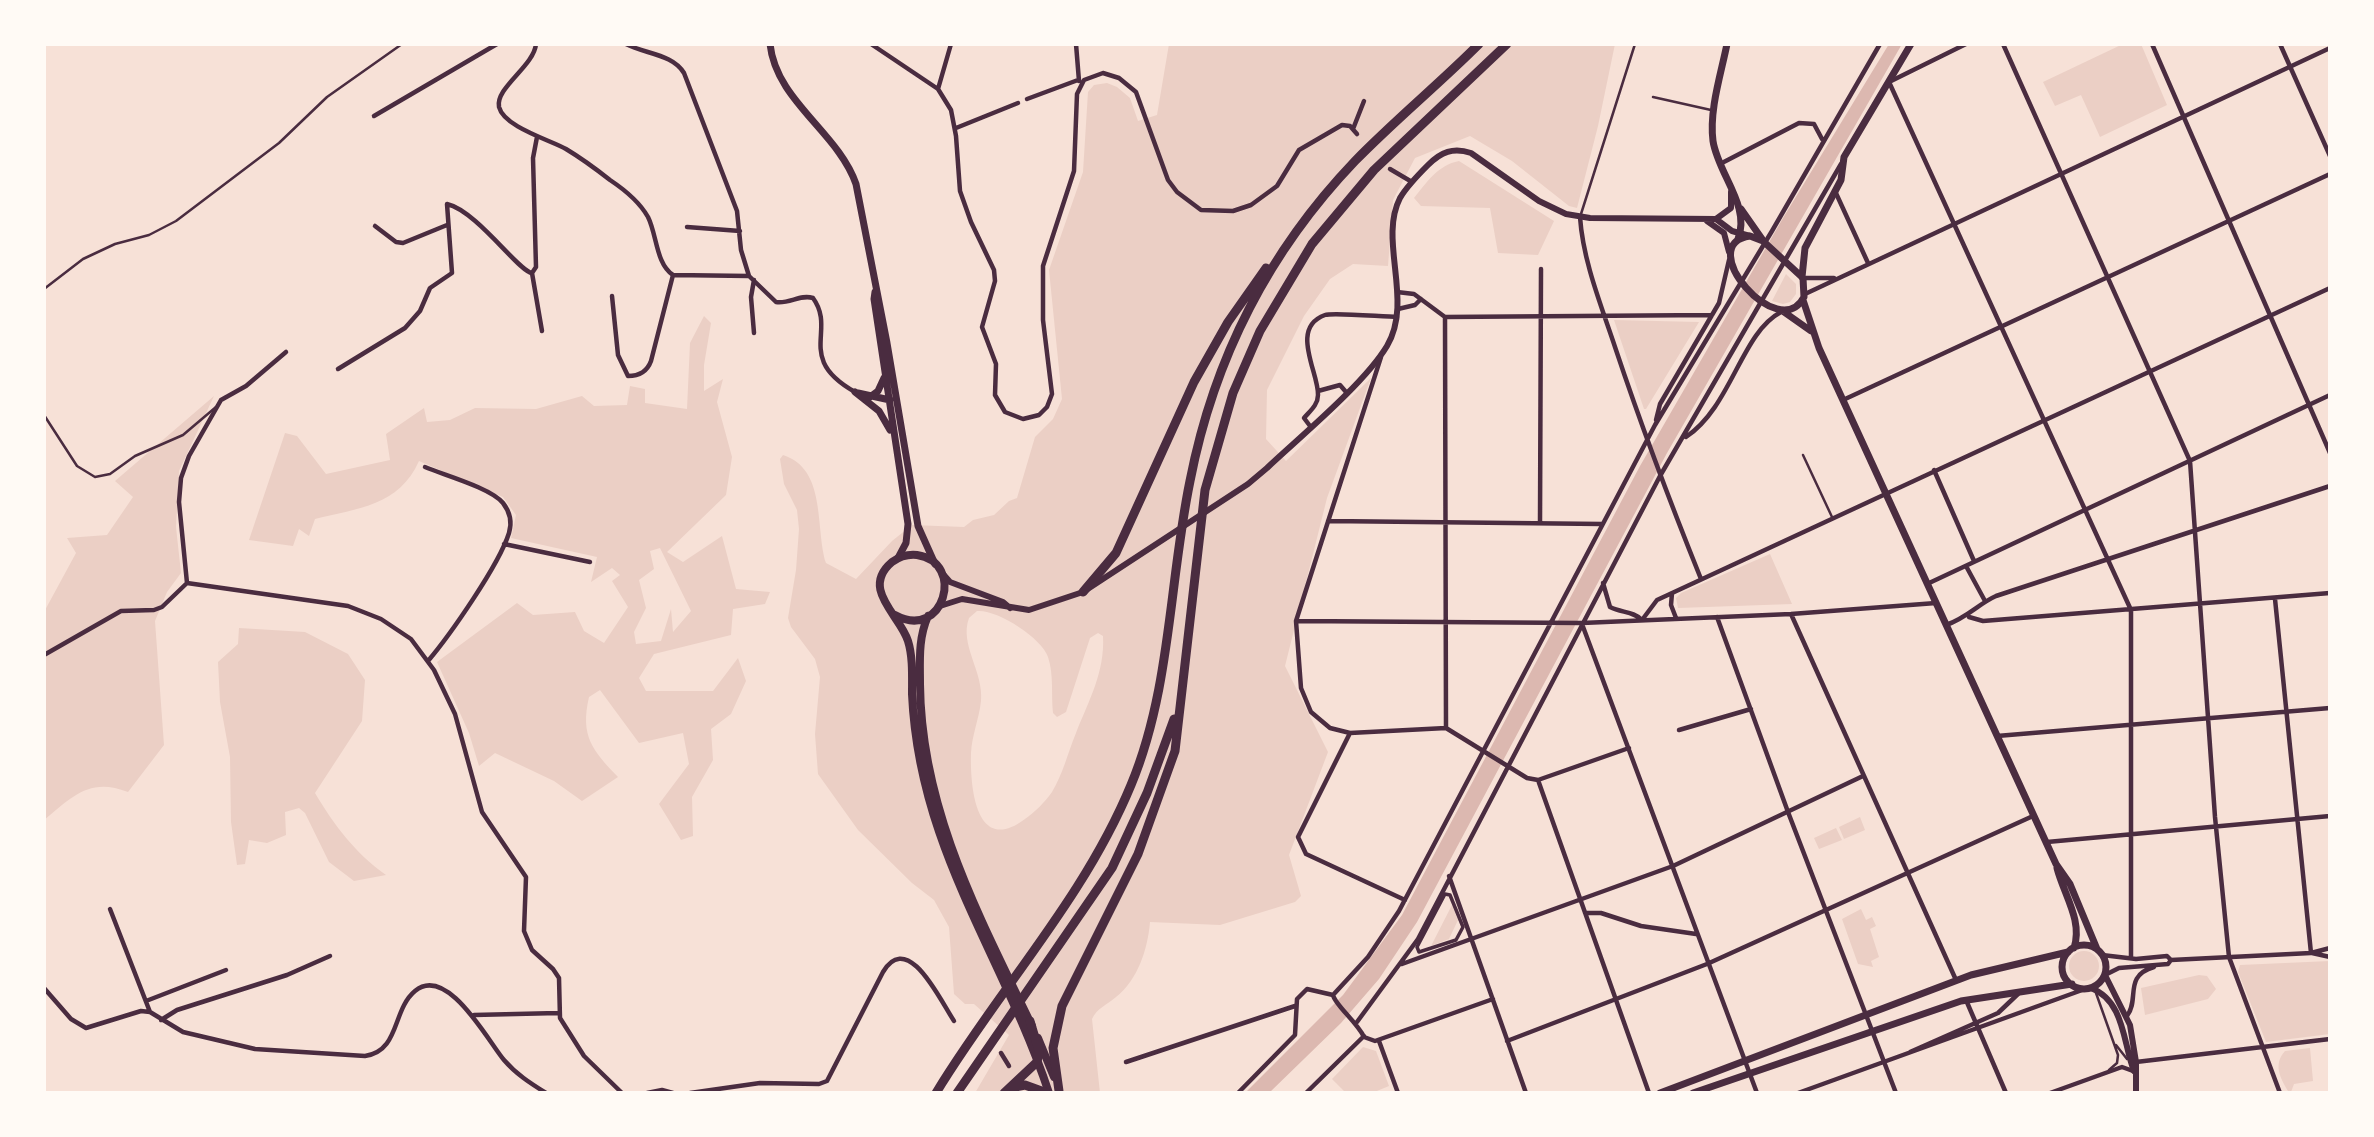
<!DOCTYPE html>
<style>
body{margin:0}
#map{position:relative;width:2374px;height:1137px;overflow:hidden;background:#f7e1d7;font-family:"Nunito Sans",sans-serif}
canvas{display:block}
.frame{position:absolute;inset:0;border:46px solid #fffaf5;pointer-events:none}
</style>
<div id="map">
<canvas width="2374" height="1137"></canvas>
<div class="frame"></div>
</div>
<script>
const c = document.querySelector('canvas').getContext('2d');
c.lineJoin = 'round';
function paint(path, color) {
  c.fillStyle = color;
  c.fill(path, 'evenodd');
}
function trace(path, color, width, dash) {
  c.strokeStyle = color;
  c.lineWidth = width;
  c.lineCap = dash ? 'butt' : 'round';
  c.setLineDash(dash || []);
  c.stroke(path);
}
const green = new Path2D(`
 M 1169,44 L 1615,44 L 1598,126 L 1577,208 L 1569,206 L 1512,161 L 1470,136 L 1415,158 L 1393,200 L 1388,266 L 1353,264 L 1330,279 L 1304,316 L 1267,390 L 1266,439 L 1286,461 L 1371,378 L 1327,498 L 1285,666 L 1328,752 L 1289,855 L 1301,896 L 1295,902 L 1220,925 L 1150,922 C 1148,948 1138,980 1116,997 C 1107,1005 1097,1008 1092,1019 L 1100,1093 L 975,1093 L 1009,1035 L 974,1004 L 965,1004 L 954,994 L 949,927 L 934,900 L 912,883 L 858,830 L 818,774 L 815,734 L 820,677 L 815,659 L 791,627 L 788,618 L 796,570 L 799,529 L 797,510 L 784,484 L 780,459 L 783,455 C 827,469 815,528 826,563 L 856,579 L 892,541 L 912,525 L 964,527 L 973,520 L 994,515 L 1009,501 L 1017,498 L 1035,437 L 1053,419 L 1062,399 L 1049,270 L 1083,172 L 1088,92 L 1094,85 L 1107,83 L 1117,87 L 1130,98 L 1138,121 L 1157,115 ZM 977,611 C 997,609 1042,638 1048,657 C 1054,675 1051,695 1053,713 L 1057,717 L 1066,712 L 1090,638 L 1098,633 L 1103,636 C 1105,672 1089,700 1076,733 C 1068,752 1063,774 1052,792 C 1045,802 1035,812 1025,819 C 976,856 970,787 971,753 C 972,735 979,719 981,701 C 984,672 959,645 969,618 Z
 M 2123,44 L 2141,44 L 2167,105 L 2100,137 L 2081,95 L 2055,106 L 2043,82 Z
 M 1459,161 L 1554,221 L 1538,255 L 1498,253 L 1490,208 L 1421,206 L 1414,198 C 1427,182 1438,165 1459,161 Z
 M 1786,274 L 1796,284 L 1796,294 L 1790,302 L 1783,304 L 1772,301 Z
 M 704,316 L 711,323 L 704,365 L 704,391 L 723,379 L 717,402 L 732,457 L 726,495 L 667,552 L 683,562 L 722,536 L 736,589 L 770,592 L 765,604 L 733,609 L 731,635 L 654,654 L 639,678 L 646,691 L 713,691 L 738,658 L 746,681 L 731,714 L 711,729 L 713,760 L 692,797 L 693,836 L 681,840 L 659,804 L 689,764 L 683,733 L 639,743 L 600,690 L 589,697 C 580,736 592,750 618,777 L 582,801 L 554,781 L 495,753 L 479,766 L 469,733 L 437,662 L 517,603 L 533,615 L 575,612 L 584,631 L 604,643 L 628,607 L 612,581 L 620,575 L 612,568 L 591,582 L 597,557 L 511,538 L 516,515 L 503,497 L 419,461 C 399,506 358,508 315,519 L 309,536 L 299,529 L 293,546 L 249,540 L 285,433 L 297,436 L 326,474 L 390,460 L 386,434 L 424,408 L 427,422 L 450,420 L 475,408 L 536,409 L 582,396 L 594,406 L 627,405 L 630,386 L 645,389 L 645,403 L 687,409 L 690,343 ZM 660,548 L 691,611 L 673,632 L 671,609 L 661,641 L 636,644 L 634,632 L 646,608 L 639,580 L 654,569 L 650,551 Z
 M 1614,320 L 1699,322 L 1646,409 L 1644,409 Z
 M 214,396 L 179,471 L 176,527 L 181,573 L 167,592 L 155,621 L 164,745 L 128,792 C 90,777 73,796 44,820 L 44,612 L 76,553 L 67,538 L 107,535 L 133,497 L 115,481 Z
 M 1770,554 L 1792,604 L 1678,608 L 1676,598 L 1681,593 Z
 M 239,628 L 305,632 L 348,654 L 365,680 L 362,721 L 315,793 C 334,825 355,853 386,875 L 354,881 L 329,862 L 305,813 L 299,808 L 285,812 L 286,835 L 267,843 L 249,840 L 245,864 L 237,865 L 231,822 L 230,757 L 220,702 L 218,662 L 238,644 Z
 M 1860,817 L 1865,830 L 1844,839 L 1839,827 Z
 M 1836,828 L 1842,840 L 1819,849 L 1814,838 Z
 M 1452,905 L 1458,920 L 1449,939 L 1431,946 Z
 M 1861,909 L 1866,920 L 1872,917 L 1876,926 L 1870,929 L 1879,957 L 1871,961 L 1873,967 L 1858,964 L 1842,919 Z
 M2069 966a15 15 0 1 1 30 0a15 15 0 1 1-30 0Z
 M 2330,961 L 2330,1034 L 2266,1042 L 2238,972 L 2240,965 Z
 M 2199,975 L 2207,976 L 2216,989 L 2208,999 L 2145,1015 L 2141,988 Z
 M 1363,1047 L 1376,1051 L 1389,1086 L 1372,1093 L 1346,1093 L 1332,1079 Z
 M 2310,1048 L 2313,1081 L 2294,1084 L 2291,1092 L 2288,1091 C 2280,1078 2273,1064 2285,1051 Z`);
const water = new Path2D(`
 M 1889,44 L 1902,44 L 1667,453 L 1417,922 L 1379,979 L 1341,1023 L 1269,1093 L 1245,1093 L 1343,995 L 1402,915 L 1640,466 L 1783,218 Z`);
const service = new Path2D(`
 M 1653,97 L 1711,110
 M 1581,214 L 1635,44
 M 44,289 L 83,259 L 115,244 L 149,235 L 176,221 L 279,143 L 327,97 L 402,44
 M 44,415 L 77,466 L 95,477 L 110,474 L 135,456 L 183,435 L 216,407
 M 1803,455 L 1832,517
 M 2096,993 L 2118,1055 L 2117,1063 L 2109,1070
 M 2116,1045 L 2127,1059`);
const pedestrian = new Path2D(`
 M 1445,894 L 1450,895 L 1463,927 L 1456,940 L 1419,952 L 1417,947 Z`);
const minor = new Path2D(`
 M 536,44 C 534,66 495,88 499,107 C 504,127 550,140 566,149 C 581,158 596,169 610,180 C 625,190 639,201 648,217 C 657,235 656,264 673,275 L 749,276 L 776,302 C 790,304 800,294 813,298 C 837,331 795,358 855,392
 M 626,44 C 645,54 673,54 684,73 L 737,211 L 741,250 L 749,276
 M 871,44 L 938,89 L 951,110 L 956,136 L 960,191 L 971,222 L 994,270 L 995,281 L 982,327 L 996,364 L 995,395 L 1005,412 L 1023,419 L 1039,415 L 1047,407 L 1052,394 L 1043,320 L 1043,266 L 1074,171 L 1077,94 L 1084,80 L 1103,73 L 1119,78 L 1136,92 L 1168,180 L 1177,192 L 1201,210 L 1233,211 L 1251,205 L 1277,186 L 1299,150 L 1342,125 L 1350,126 L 1357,134
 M 1076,44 L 1079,81
 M 1966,44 L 1889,82 L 2131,610 L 2131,958
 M 2003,44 L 2190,461 L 2215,817 L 2229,957 L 2280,1093
 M 2152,44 L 2330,453
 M 2280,44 L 2330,156
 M 938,89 L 951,44
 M 1027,99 L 1078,80
 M 374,116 L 497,44
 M 956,128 L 1018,103
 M 1353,129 L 1364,101
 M 537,137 L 533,158 L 536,267 L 532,273 L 542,331
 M 1720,164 L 1799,123 L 1814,124 L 1822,139
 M 1390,169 L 1412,182
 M 1835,191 L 1868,263
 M 1580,217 C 1583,261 1601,305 1615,347 C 1641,425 1670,502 1701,579
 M 375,226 L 396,242 L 403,243 L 447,225
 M 687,227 L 740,231
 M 1803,278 L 1834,278
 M 754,280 L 751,297 L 754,333
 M 1397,292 L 1414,294 L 1445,317 L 1712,315
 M 1805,294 L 2330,48
 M 612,296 L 618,355 L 628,376 C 639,376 647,372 651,361 L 673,275
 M 1398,309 L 1415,305 L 1421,299
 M 1445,317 L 1446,728
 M 338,369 L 405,328 L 420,311 L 430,288 L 452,273 L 447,204 C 477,211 519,272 532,273
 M 1318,391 L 1340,385 L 1346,392
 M 1843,400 L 2330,174
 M 1656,420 L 1660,404 L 1719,303 L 1729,260
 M 1310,426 L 1304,418 C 1310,411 1318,405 1318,395 C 1319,373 1289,328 1325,315 C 1333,312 1384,317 1397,317
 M 1686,437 C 1732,406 1741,333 1781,312
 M 425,467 C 444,475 491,488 503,503 C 510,512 512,523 509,533 C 499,565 450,635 428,661
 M 1934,470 L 1974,561
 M 1328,521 L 1602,524
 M 1540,522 L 1541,269
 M 504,544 L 590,562
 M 1966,566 L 1985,601
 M 187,583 L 179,502 L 181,478 L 189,456 L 221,400 L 246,386 L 286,352
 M 1603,583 L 1610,607 C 1622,613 1633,611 1642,620 L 1657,600 L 2330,288
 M 1927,584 L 2330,395
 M 1672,593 L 1671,605 L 1676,618
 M 2275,599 L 2311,953
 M 1791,614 L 1956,980
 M 1717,617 L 1788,812 L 1896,1093
 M 1969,617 L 1983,621 L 2330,593
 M 1296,621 L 1582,623 L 1791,614 L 1936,603
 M 1582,624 L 1757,1093
 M 1946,625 C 1967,618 1978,604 1996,596 L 2330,486
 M 44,655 L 121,611 L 154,610 L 162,607 L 187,583 L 348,606 L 381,619 L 411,639 L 434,670 L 455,714 L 482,812 L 526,877 L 524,931 L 532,950 L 553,969 L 559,978 L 560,1018 L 584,1056 L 622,1093
 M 1679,730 L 1751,709
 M 1350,733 L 1330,728 L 1311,712 L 1301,688 L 1296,621 L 1381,357
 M 1997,736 L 2330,708
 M 1538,780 L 1649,1093
 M 2047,842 L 2330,816
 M 1449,876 L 1526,1093
 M 1405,900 L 1306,854 L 1298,837 L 1350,733 L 1446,728 L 1527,778 L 1538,780 L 1629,748
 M 110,909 L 150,1012
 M 1585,913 L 1601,913 L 1641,926 L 1696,934
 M 2312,953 L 2330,957
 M 2102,955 L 2136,959 L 2167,956 L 2171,960
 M 1402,964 L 1673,866 L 1863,776
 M 2105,975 L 2119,968 L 2168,964 L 2171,960 L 2311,953 L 2330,948
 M 44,988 L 71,1019 L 86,1028 L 141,1011 L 150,1012 L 183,1032 L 255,1049 L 365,1056 C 400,1051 392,1010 415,991 C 447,964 488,1041 504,1060 C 516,1074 530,1083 546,1093
 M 1333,995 L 1368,957 L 1399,911 L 1655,425 L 1772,231 L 1880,44
 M 1333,995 C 1335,1005 1357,1022 1364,1037 L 1375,1041 L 1493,999
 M 1966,1000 L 2006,1093
 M 146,1001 L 226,970
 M 474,1015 L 558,1013
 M 2127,1016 C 2140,999 2123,976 2154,967
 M 161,1020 L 177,1010 L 287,975 L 330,956
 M 1357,1022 L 1418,939 L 1660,476 L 1841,164
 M 1379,1041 L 1398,1093
 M 1507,1041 L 1707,964 L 2033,816
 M 1910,1052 L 1998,1013 L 2018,994
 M 1001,1053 L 1009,1066
 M 1126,1062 L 1295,1006
 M 2136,1062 L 2330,1039
 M 647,1093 L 662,1090 L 673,1093
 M 690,1093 L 760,1083 L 819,1084 L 827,1081 L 883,972 C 908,929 941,1002 954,1021
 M 1238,1093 L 1295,1035 L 1297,999 L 1307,989 L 1333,995
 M 1306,1093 L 1364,1036
 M 1798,1093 L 2085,989
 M 2050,1093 L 2122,1067 L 2133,1071`);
const tertiary = new Path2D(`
 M 1716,219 L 1732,231 L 1750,236
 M 1707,221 L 1724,233 L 1729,252
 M 943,574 L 950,582 L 1003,602 L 1010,608
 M 940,606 L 962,599 L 1029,610 L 1083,592 L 1248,484 L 1267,468 C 1301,436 1364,384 1387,346 C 1414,300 1378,241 1400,198 C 1407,186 1418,175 1428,165 C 1441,152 1453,147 1471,153 L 1539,201 L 1566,214 L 1590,218 L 1716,219 L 1731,208 L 1731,192
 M 2105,975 L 2130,1025 L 2136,1062 L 2136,1093
 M 2091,988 C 2125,1001 2123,1044 2134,1071`);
const secondary = new Path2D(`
 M 770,44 C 776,101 838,132 856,184 L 887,343 L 918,526 L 935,564
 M 1727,44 C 1721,74 1709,110 1713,141 C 1718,174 1751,206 1738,239
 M 1741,209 L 1762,239
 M 1750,236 L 1763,241 L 1803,278 L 1804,297 C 1779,345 1692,244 1750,236 Z
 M 1802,277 L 1805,248 L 1841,180 L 1844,157 L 1911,44
 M 875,292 L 874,299 L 908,524 L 906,543 L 898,558
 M 1803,300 L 1819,348 L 2056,864 L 2070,884 L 2097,949
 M 1784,312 L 1811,331
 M 855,392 L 879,411 L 890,430
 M 858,393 L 890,400
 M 870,397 L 878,391 L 884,378
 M 2057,868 C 2064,895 2083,921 2074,948
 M2062 967a22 22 0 1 1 44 0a22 22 0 1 1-44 0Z
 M 1660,1093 L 1971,975 L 2068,952
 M 1693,1093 L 1961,1001 L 2072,984`);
const primary = new Path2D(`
 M 895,615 C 944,642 966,562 917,555 C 908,554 899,557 892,562 C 860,589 900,615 908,641 C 913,657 912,676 912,694 C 919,849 1002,952 1049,1093
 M 928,616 C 918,639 920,660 920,684 C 921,809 979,916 1032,1026
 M 1038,1038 L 1054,1077`);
const motorway = new Path2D(`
 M 1083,592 L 1116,553 L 1194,382 L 1228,322 L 1266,268
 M 1010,1088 L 1025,1085 L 1047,1093
 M 1059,1091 L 1053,1048 L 1062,1006 L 1138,854 L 1175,751 L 1205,490 L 1233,393 L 1260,331 L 1312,244 L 1374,170 L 1507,44
 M 936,1093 C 999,989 1084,899 1131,785 C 1171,689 1169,582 1190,481 C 1214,358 1269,251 1355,161 C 1395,120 1439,84 1479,44
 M 957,1093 L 1112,868 L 1147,793 L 1174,719
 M 1004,1093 L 1037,1062 L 1039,1051 L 1030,1021`);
paint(green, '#ebcfc5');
paint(water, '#dcb8b0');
trace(service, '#4a2c40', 2.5);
trace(pedestrian, '#4a2c40', 3.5);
trace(minor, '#4a2c40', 4.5);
trace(tertiary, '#4a2c40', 6);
trace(secondary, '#4a2c40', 7);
trace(primary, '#4a2c40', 8);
trace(motorway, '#4a2c40', 9);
</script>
